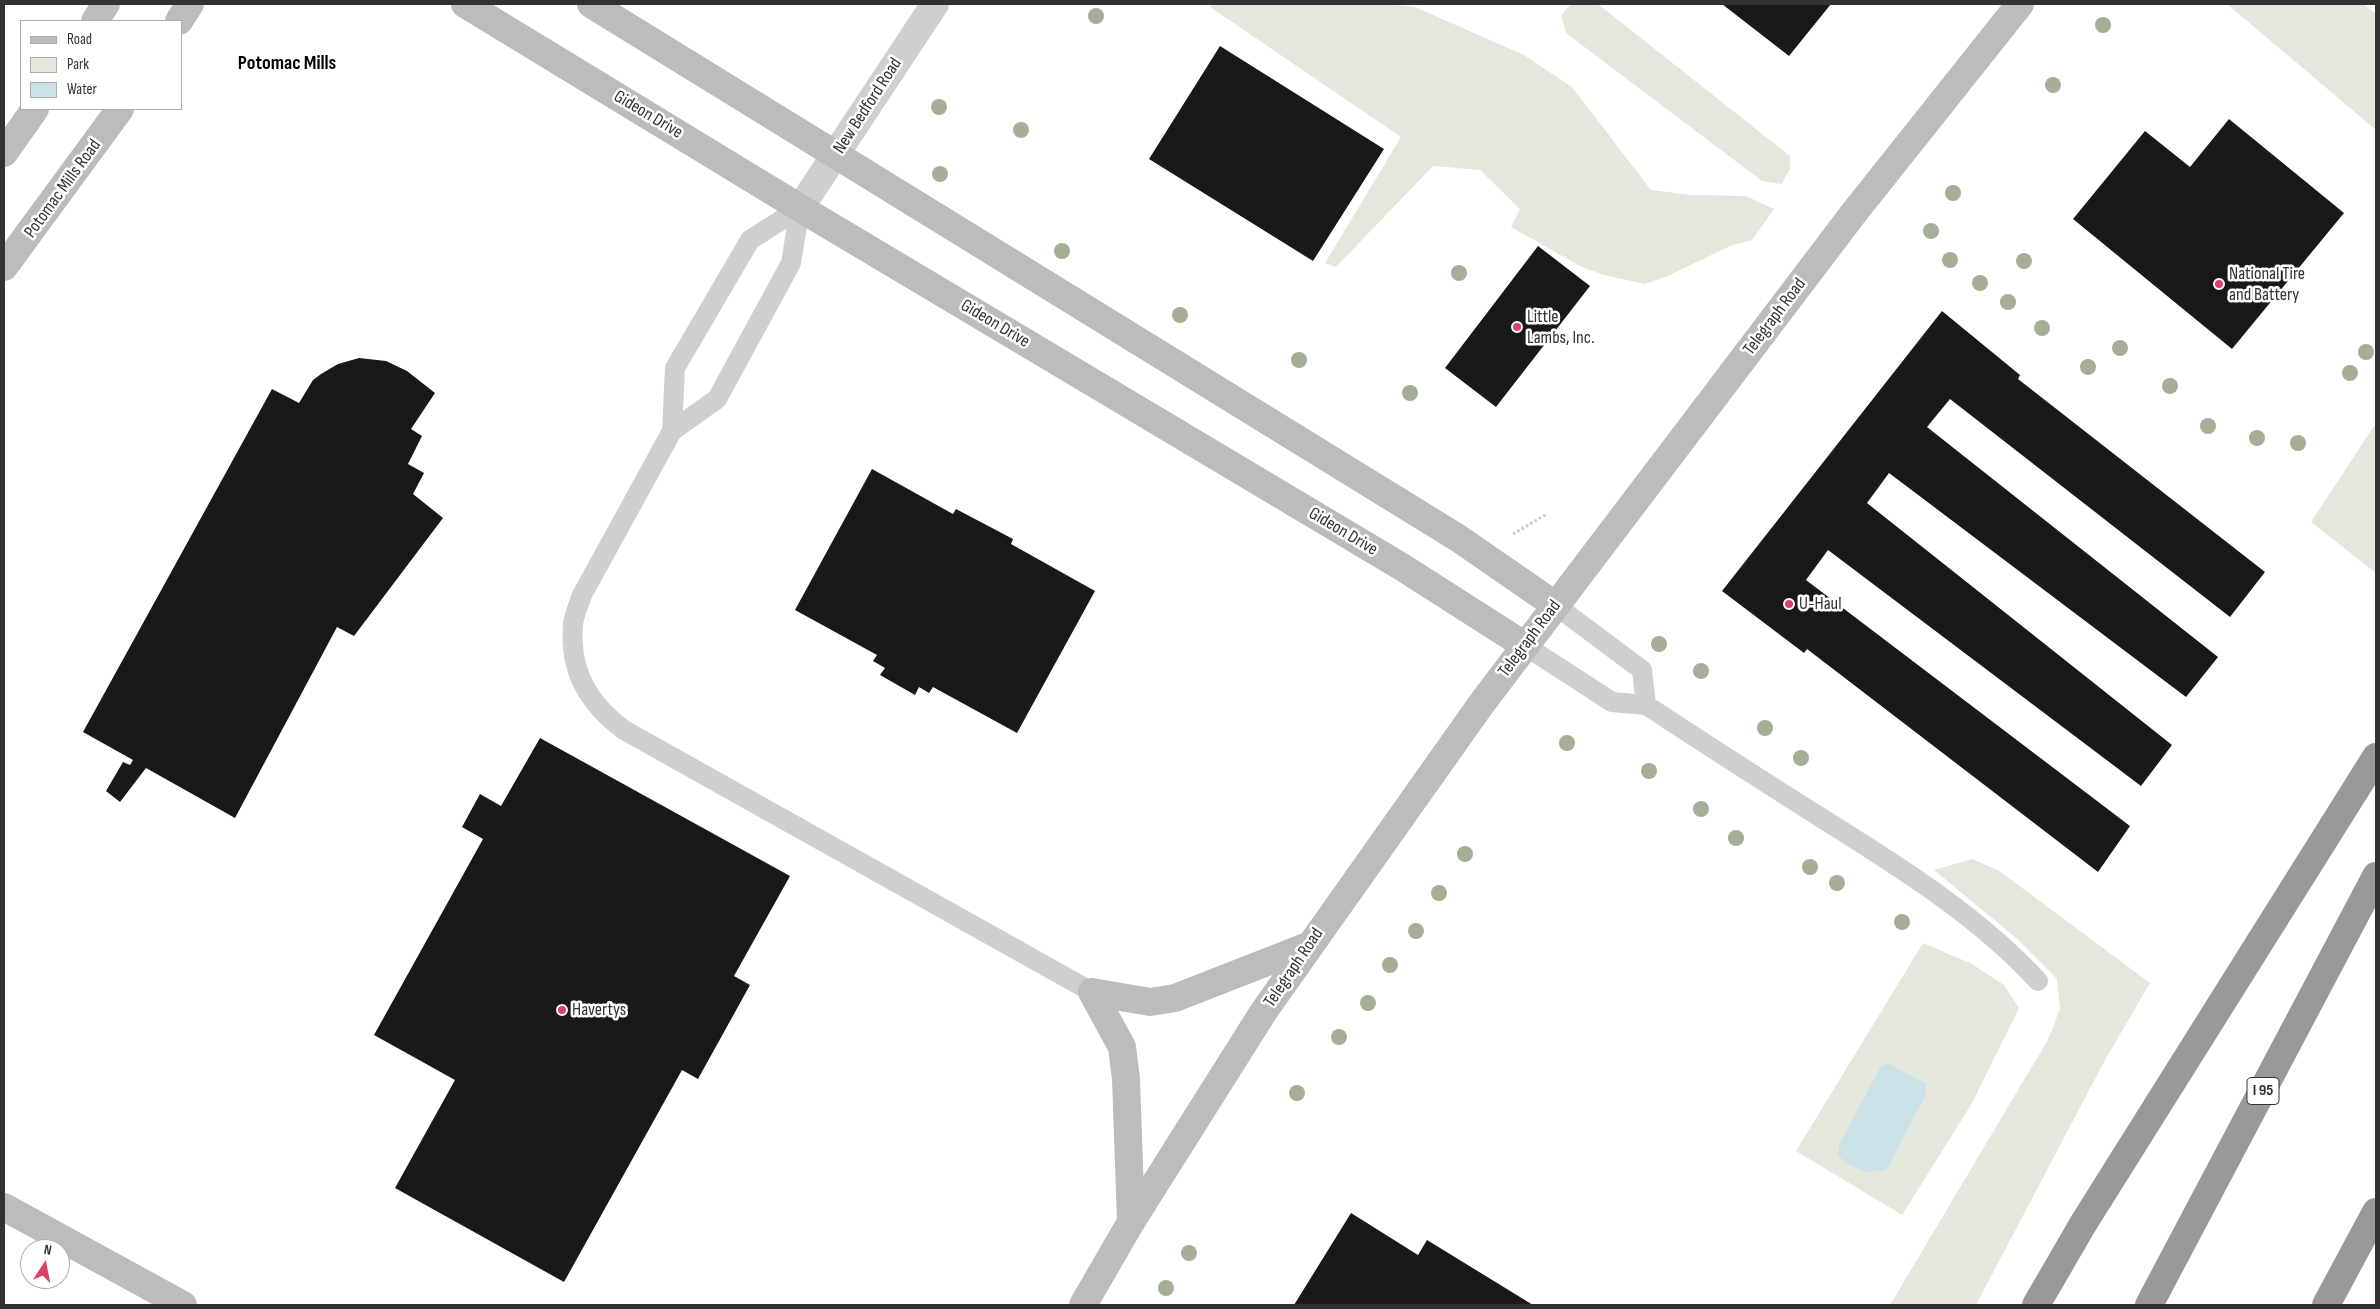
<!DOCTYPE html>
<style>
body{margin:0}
#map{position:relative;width:2380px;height:1309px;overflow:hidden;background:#fff;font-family:"Sofia Sans Condensed",sans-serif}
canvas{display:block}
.frame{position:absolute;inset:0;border:5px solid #323232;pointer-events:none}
.legend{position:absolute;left:20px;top:20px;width:162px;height:90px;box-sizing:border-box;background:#fff;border:1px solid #adadad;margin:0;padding:6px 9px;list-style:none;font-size:15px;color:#323232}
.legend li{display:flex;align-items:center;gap:10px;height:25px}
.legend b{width:25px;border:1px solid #adadad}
.north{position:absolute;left:20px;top:1239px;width:50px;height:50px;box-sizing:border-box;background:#fff;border:1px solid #adadad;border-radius:50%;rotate:11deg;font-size:14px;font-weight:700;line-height:20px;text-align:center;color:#323232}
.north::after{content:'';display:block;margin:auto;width:18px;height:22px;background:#da4367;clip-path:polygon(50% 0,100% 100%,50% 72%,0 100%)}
</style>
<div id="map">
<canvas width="2380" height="1309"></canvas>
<div class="frame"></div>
<ul class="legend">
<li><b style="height:6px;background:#bcbcbc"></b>Road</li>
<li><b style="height:14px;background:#e4e8dc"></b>Park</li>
<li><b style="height:14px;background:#cae1e7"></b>Water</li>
</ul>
<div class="north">N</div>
</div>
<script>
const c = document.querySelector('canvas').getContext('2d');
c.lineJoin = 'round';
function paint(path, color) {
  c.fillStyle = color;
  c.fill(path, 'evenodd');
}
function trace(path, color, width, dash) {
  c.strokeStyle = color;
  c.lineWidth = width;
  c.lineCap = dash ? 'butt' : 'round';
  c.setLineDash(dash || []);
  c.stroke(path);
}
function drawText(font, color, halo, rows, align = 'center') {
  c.font = font + ' "Sofia Sans Condensed",sans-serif';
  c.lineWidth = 5;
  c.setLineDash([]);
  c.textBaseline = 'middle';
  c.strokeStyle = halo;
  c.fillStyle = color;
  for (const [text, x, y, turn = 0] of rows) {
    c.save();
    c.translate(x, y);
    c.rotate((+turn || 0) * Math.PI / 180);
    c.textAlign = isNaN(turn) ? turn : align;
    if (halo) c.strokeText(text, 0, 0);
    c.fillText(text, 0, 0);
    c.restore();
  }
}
const green = new Path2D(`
 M 1212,4 L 1386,4 L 1415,7 L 1524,55 L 1572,87 L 1651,190 L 1692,195 L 1746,196 L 1774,209 L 1752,240 L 1730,246 L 1668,276 L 1645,284 L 1604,275 L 1580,266 L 1511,227 L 1520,209 L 1480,170 L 1433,166 L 1336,267 L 1325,263 L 1401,137 L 1210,7 Z
 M 1571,4 L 1598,4 L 1790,156 L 1790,169 L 1782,184 L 1762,181 L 1566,33 L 1561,15 Z
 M 2227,4 L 2364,4 L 2376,14 L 2376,130 Z
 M 2376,423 L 2376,573 L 2311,522 Z
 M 1972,859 L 1998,870 L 2150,983 L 2105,1060 L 1976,1305 L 1890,1305 L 2049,1038 L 2060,1008 L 2057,979 L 2015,937 L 1934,870 Z
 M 1923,943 L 1972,964 L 2004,985 L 2019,1008 L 1971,1105 L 1902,1215 L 1796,1151 Z`);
const water = new Path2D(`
 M 1888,1063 L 1926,1084 L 1926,1094 L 1887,1169 C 1866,1176 1855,1169 1838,1156 L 1839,1145 L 1881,1066 Z`);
const building = new Path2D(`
 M 1722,4 L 1831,4 L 1789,56 Z
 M 1220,46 L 1384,149 L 1313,261 L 1149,159 Z
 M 2229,119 L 2344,213 L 2232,349 L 2073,219 L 2145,131 L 2190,167 Z
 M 1538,246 L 1590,286 L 1496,407 L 1445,368 Z
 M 1942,311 L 2020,375 L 2018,379 L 2265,572 L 2230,617 L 1950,399 L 1927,427 L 2218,657 L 2186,697 L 1889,473 L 1867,503 L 2172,745 L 2141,786 L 1828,550 L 1806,580 L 2130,826 L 2098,872 L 1807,649 L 1804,653 L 1722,591 Z
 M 359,358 L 386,361 L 407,371 L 435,393 L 411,429 L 422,436 L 408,464 L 424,473 L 413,494 L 443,518 L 354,636 L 337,627 L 235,818 L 146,768 L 120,802 L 106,791 L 123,762 L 130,765 L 133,760 L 83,732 L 272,389 L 299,403 L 313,380 L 321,374 L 338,364 Z
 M 872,469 L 953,514 L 956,509 L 1013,539 L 1011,544 L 1095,591 L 1017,733 L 933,687 L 929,693 L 919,687 L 915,695 L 880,675 L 885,668 L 873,661 L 877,655 L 795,610 Z
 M 540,738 L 790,876 L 734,976 L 750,985 L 698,1079 L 682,1070 L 564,1282 L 395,1188 L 455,1080 L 374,1035 L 483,839 L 462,827 L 480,794 L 501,806 Z
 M 1351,1213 L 1418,1255 L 1427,1240 L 1533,1305 L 1294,1305 Z`);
const path = new Path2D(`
 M 1513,534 L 1547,514`);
const lane = new Path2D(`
 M 800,208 L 750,240 L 675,368 L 672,431 L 582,595 C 579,604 574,615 573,624 C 569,671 588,703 624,730 L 1092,992
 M 672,431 L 717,399 L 791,263 L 800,208
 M 1555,605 L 1642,670 L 1646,705
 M 1524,645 L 1612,702 L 1646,705 C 1707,745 1769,785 1831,824 C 1904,870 1979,917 2038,981`);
const street = new Path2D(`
 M 800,208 L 935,4`);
const secondary = new Path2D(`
 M 465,4 L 800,208 L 1402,567 L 1524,645
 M 591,4 L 1458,538 L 1555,605
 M 95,21 L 106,4
 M 179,21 L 190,4
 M 4,153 L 35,109
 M 4,267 L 120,109
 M 1092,992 L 1122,1047 L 1126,1079 L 1131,1222
 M 1092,992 L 1150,1002 L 1175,998 L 1308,946
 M 4,1207 L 183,1305
 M 1083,1305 L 1131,1222 L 1264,1011 L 1482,703 L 1853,214 L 2020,4`);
const highway = new Path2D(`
 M 2036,1305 L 2083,1224 L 2376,757
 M 2149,1305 L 2376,876
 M 2326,1305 L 2376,1212`);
const trees = [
 [1096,16],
 [2103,25],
 [2053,85],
 [939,107],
 [1021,130],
 [940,174],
 [1953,193],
 [1931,231],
 [1062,251],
 [1950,260],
 [2024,261],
 [1459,273],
 [1980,283],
 [2008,302],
 [1180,315],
 [2042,328],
 [2120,348],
 [2366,352],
 [1299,360],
 [2088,367],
 [2350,373],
 [2170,386],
 [1410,393],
 [2208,426],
 [2257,438],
 [2298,443],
 [1659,644],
 [1701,671],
 [1765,728],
 [1567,743],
 [1801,758],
 [1649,771],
 [1701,809],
 [1736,838],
 [1465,854],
 [1810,867],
 [1837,883],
 [1439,893],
 [1902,922],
 [1416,931],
 [1390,965],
 [1368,1003],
 [1339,1037],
 [1297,1093],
 [1189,1253],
 [1166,1288]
];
const markers = [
 [2219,284,5,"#da4367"],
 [1517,327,5,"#da4367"],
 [1789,604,5,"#da4367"],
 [562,1010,5,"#da4367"]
];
const shields = [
 [2263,1091,32]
];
const shieldNames = [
 ["I 95",2263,1091]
];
const streetNames = [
 ["New Bedford Road",868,106,-57],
 ["Gideon Drive",648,115,31],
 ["Potomac Mills Road",63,189,-54],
 ["Telegraph Road",1775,317,-53],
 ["Gideon Drive",995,324,31],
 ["Gideon Drive",1343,532,31],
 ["Telegraph Road",1530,639,-53],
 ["Telegraph Road",1294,968,-56]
];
const poiNames = [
 ["National Tire",2229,274],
 ["and Battery",2229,295],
 ["Little",1527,317],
 ["Lambs, Inc.",1527,338],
 ["U-Haul",1799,604],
 ["Havertys",572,1010]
];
const quarterNames = [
 ["Potomac Mills",287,64]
];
paint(green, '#e4e8dc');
paint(water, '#cae1e7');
paint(building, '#191919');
trace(path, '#c9c9c9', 3, [2.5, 2.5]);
trace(lane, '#cfcfcf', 20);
trace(street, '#cfcfcf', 28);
trace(secondary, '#bcbcbc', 28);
trace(highway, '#999', 28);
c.fillStyle = '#a5ae96';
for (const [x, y] of trees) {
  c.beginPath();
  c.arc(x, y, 8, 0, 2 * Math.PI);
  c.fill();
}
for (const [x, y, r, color] of markers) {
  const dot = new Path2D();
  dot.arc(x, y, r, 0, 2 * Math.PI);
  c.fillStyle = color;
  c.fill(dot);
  trace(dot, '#fff', 2);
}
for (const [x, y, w] of shields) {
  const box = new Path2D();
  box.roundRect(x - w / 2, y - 13.5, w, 27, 4);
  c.fillStyle = '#fff';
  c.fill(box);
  trace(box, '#323232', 1);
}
drawText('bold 16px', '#323232', null, shieldNames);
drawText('18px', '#323232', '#fff', streetNames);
drawText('18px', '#323232', '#fff', poiNames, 'left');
drawText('bold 20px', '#000', '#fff', quarterNames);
</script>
